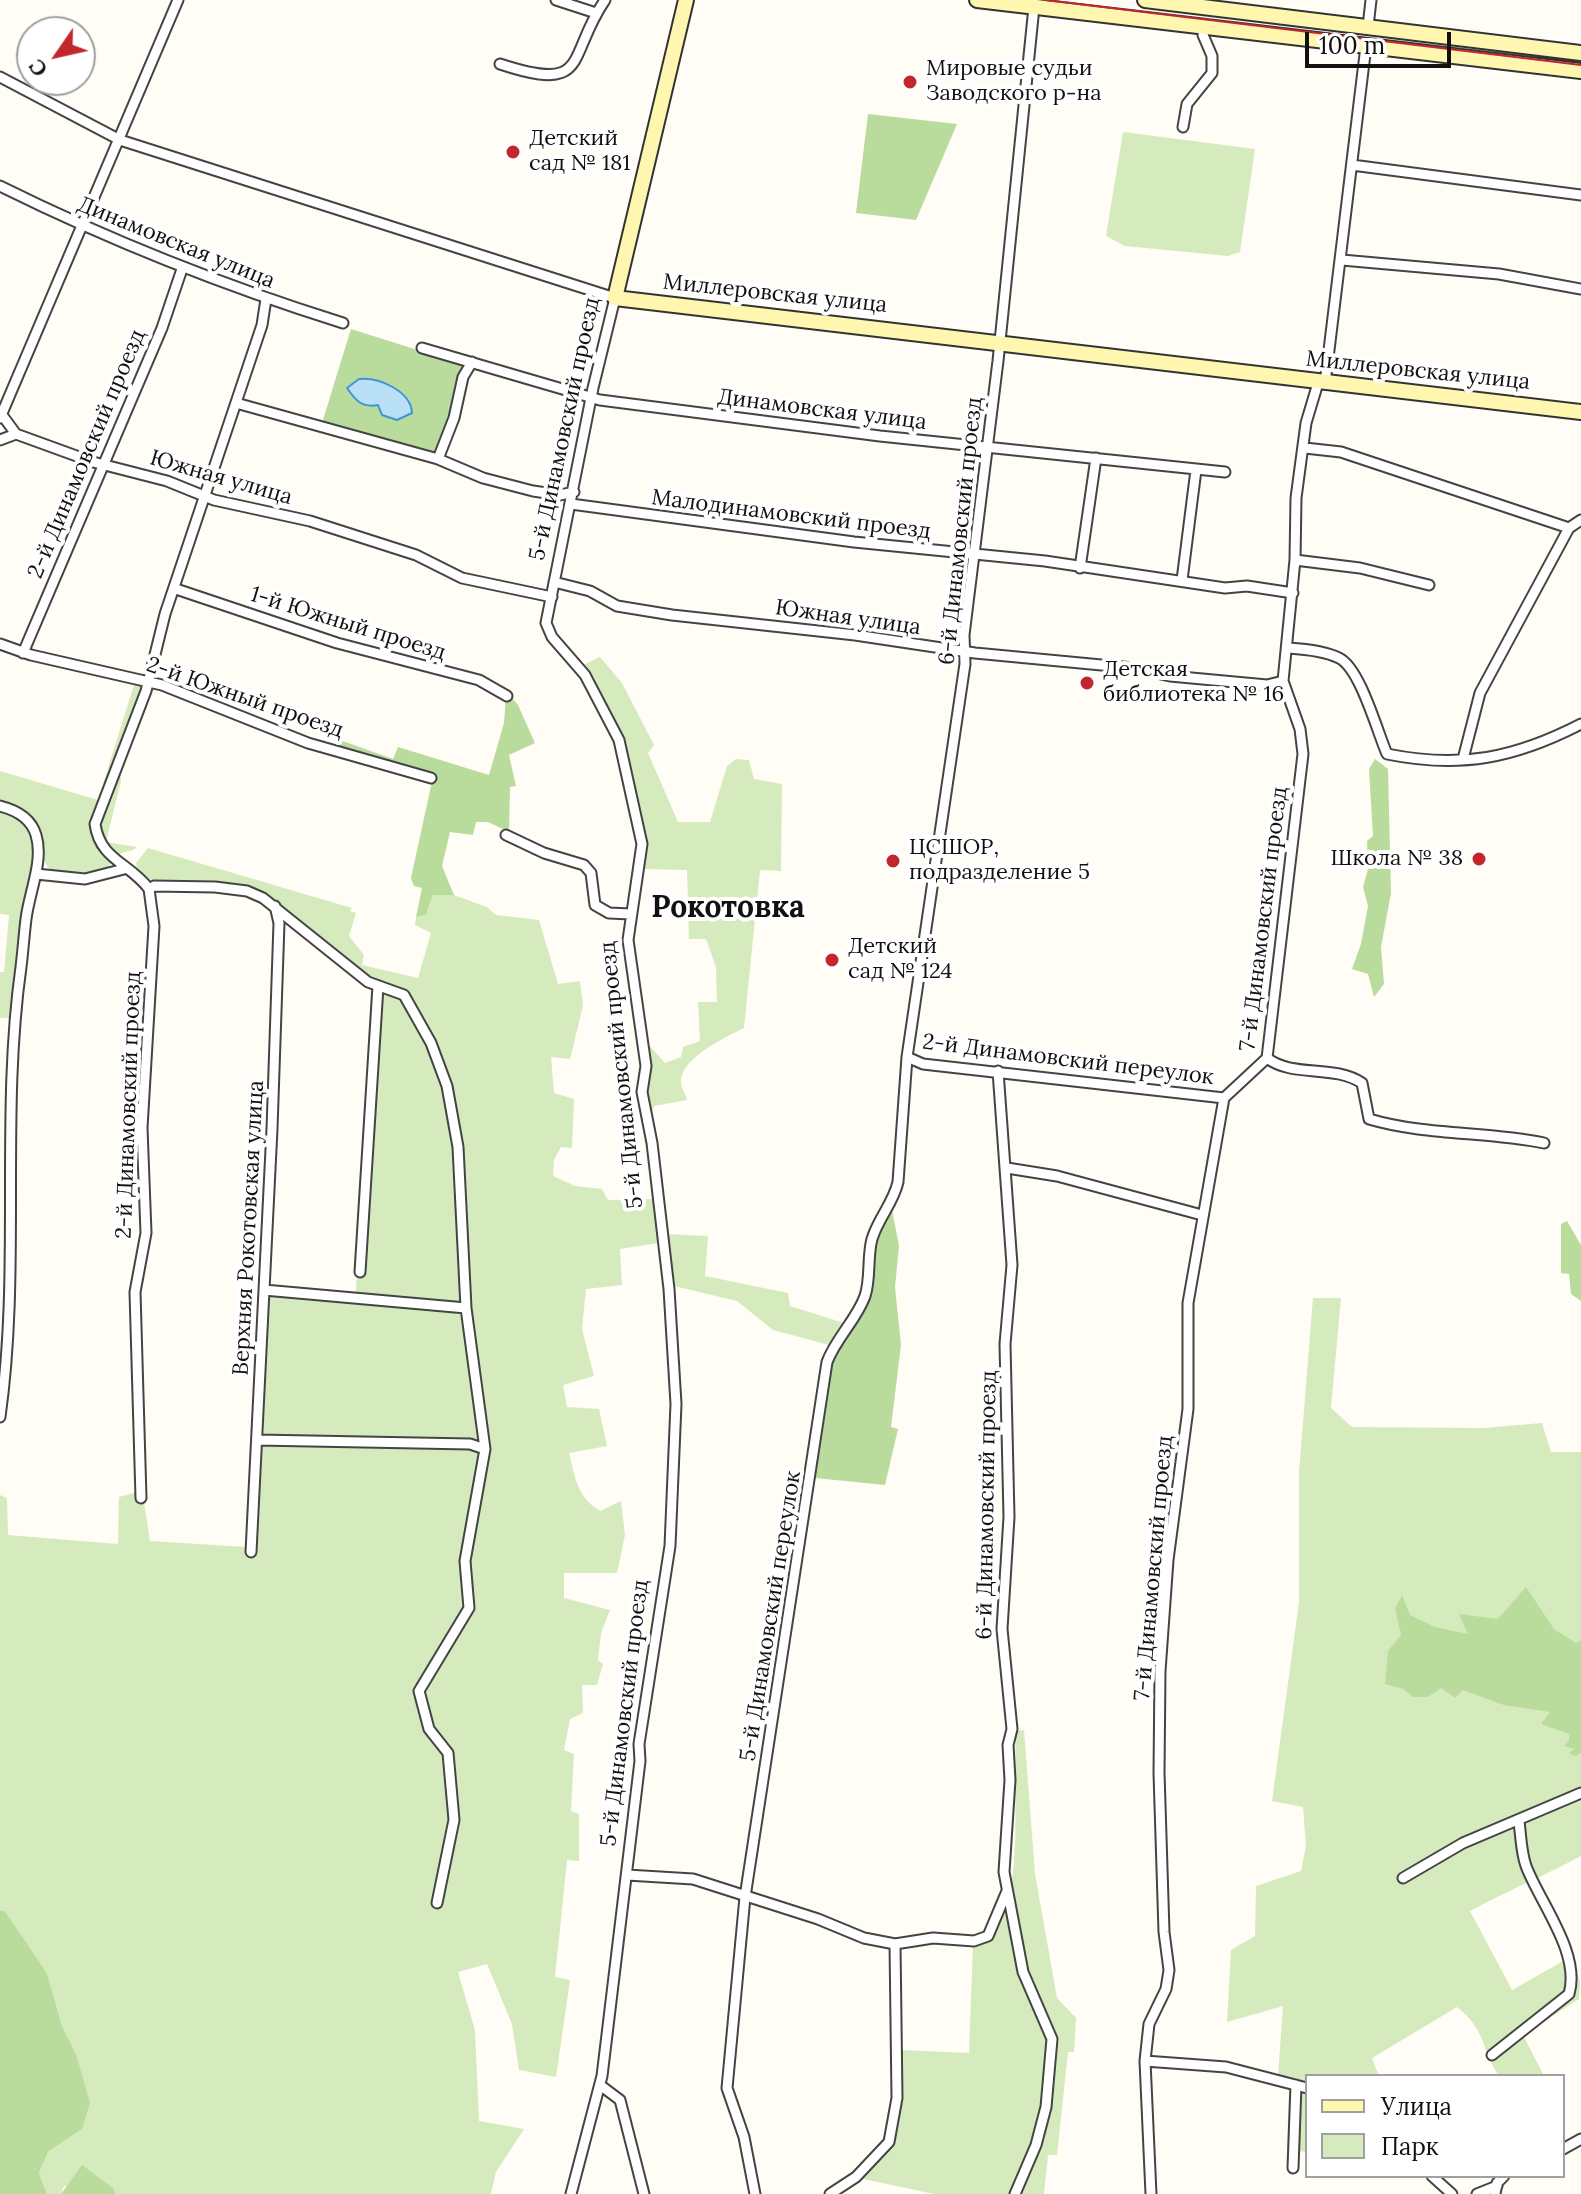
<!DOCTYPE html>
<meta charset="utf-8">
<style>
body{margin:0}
#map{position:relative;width:1581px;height:2194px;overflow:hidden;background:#fffdf5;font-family:Lora,serif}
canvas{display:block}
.legend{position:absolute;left:1305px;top:2074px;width:260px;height:104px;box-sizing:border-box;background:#fff;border:2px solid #a0a0a0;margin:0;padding:10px 14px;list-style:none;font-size:24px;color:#111}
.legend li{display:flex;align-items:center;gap:16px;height:40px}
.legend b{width:40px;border:2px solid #a0a0a0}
.north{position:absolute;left:16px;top:16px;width:80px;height:80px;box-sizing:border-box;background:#fff;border:2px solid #a0a0a0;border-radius:50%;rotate:236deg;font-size:22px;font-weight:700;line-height:32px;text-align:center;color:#111}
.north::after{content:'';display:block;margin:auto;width:28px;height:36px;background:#c4262e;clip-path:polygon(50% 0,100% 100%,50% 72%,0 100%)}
.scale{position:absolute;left:1305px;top:32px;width:146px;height:36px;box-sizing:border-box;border:4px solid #111;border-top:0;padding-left:10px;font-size:24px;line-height:28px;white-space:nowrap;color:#111;-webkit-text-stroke:6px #fff;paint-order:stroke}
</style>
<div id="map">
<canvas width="1581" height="2194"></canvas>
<ul class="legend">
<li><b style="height:10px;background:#fff6b0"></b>Улица</li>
<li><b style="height:22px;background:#d5ebbd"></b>Парк</li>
</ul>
<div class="north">С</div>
<div class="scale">100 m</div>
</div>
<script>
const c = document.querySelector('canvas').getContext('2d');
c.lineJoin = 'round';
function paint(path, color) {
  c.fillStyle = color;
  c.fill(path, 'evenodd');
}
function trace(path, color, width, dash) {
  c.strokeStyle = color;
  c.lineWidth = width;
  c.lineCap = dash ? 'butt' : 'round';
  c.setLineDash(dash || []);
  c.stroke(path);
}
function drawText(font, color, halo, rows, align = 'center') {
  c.font = font + ' Lora,serif';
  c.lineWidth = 8;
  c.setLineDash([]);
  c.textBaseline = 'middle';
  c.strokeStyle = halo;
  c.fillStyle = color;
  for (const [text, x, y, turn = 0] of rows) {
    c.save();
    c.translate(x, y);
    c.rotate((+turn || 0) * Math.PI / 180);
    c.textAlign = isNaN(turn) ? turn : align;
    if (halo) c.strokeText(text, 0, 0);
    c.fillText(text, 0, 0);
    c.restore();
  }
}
const green = new Path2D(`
 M 1123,132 L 1255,149 L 1240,252 L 1228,256 L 1125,246 L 1106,236 Z
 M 600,657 L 622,683 L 654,745 L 648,753 L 678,822 L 710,822 L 727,766 L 736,759 L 749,760 L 754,779 L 782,784 L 781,871 L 760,870 L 744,1028 C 726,1037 680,1058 681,1082 C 681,1087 686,1095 687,1100 L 654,1106 L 652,1112 L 647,1103 L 647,1043 L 665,1063 L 681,1057 L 683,1047 L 700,1041 L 698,1002 L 717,1002 L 716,967 L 706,939 L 689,939 L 687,870 L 644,869 C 648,798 618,726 583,665 Z
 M 135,682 L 142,684 L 143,690 L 120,770 L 121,781 L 106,842 L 137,847 C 131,853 127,850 120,854 C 113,858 110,868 102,871 C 89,877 57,880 48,867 C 31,844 50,807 0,802 L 0,771 L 98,800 Z
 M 0,811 C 25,817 33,836 34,859 L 10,1018 L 0,1018 L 0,972 L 4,972 L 9,915 L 0,914 Z
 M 148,848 L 352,908 L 350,911 L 356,913 L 349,936 L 364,955 L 362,965 L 418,978 L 431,933 L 415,925 L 416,917 L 426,915 L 433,895 L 454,895 L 487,907 L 496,915 L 539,920 L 558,984 L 580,981 L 583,1006 L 570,1059 L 551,1057 L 554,1093 L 574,1099 L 572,1148 L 561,1147 L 554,1160 L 553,1176 L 575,1186 L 602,1189 L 608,1200 L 654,1199 L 659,1243 L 620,1249 L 622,1285 L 586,1289 L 582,1329 L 594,1376 L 563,1385 L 567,1407 L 599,1409 L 607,1446 L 569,1453 C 575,1477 577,1497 600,1511 L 621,1501 L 625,1535 L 617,1573 L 564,1573 L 564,1598 L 610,1610 L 601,1633 L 598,1660 L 603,1664 L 597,1685 L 582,1685 L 583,1713 L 570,1719 L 564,1750 L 574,1754 L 571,1811 L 579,1814 L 579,1861 L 567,1860 L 555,1977 L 570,1980 L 556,2077 L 519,2070 L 512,2024 L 487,1964 L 458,1972 L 475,2030 L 479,2121 L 524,2129 L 496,2172 L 491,2194 L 116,2194 L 113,2188 L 64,2186 L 61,2194 L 47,2194 L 39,2173 L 48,2152 L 82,2129 L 76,2054 L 62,2026 L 47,1973 L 5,1911 L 0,1910 L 0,1495 L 7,1498 L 8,1535 L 118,1544 L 119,1497 L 137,1492 L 143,1496 L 150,1541 L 246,1547 L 262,1289 L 350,1295 L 356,1291 L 371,991 L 294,925 L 294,915 C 277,902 260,889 239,884 C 215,878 141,896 136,863 Z
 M 666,1234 L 708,1236 L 705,1276 L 788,1293 L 790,1306 L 844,1323 L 829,1345 L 773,1330 L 737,1301 L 674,1286 Z
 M 1313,1298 L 1341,1298 L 1331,1408 L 1352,1427 L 1483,1428 L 1542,1423 L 1551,1452 L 1581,1452 L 1581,1856 C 1544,1876 1507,1891 1470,1911 L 1512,1990 L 1572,1956 L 1580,1982 L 1579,1999 L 1523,2035 L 1544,2076 L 1499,2076 C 1480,2048 1488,2032 1457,2007 L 1372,2058 L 1379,2076 L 1307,2076 L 1307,2085 L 1278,2076 L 1283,2006 L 1227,2022 L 1231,1950 L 1255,1936 L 1256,1886 L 1301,1871 L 1306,1846 L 1303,1807 L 1272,1801 L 1299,1602 L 1299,1472 Z
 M 1024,1730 L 1035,1874 L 1057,1998 L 1076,2018 L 1074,2052 L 1068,2052 L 1057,2155 L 1048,2155 L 1044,2194 L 934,2194 L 859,2178 L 888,2147 L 899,2050 L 969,2053 L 973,1944 C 1034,1933 1009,1776 1017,1731 Z
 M 1289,2088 L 1307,2092 L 1307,2152 L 1287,2150 Z`);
const forest = new Path2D(`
 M 868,114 L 957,124 L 916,220 L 856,213 Z
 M 351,329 L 465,365 L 452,418 L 434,454 L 322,423 ZM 374,379 L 401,394 L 380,408 Z
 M 510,696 L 518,705 L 535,743 L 509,755 L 516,786 L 510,787 L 509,832 L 488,822 L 476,822 L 473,835 L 450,832 L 442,866 L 454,895 L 433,895 L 426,915 L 416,917 L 422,888 L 414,886 L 411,878 L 433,777 L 334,745 L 337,739 L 393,759 L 398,747 L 489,775 L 504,723 L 506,697 Z
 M 1375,759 L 1388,769 L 1391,893 L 1381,947 L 1384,984 L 1374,997 L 1368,974 L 1352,969 L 1361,944 L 1368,906 L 1363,887 L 1368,869 L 1367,841 L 1373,836 L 1369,769 Z
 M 892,1210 L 899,1246 L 895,1287 L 901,1345 L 891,1427 L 898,1429 L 885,1485 L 815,1478 L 831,1361 L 859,1314 L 883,1217 Z
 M 1567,1221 L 1581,1245 L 1581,1301 L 1571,1294 L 1569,1274 L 1561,1273 L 1561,1224 Z
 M 1526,1587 L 1554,1629 L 1576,1643 L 1581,1640 L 1581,1753 L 1575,1756 L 1569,1753 L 1574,1749 L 1564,1746 L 1569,1741 L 1569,1734 L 1541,1724 L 1550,1712 L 1504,1705 L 1463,1690 L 1455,1698 L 1441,1688 L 1428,1697 L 1413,1697 L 1403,1689 L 1385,1684 L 1388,1651 L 1401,1635 L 1395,1608 L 1402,1595 L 1410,1615 L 1435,1627 L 1468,1634 L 1459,1614 L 1498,1619 Z
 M 0,1910 L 5,1911 L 47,1973 L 62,2026 L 76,2054 L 90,2103 L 82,2129 L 48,2152 L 39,2173 L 47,2194 L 0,2194 Z
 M 82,2165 L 113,2188 L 116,2194 L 61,2194 Z`);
const water = new Path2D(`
 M 359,379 C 379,377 411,391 412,413 L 397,420 L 382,415 L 378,405 C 362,408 356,401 347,388 Z`);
const street = new Path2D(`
 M 556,0 L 596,13
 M 1368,27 L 1371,0
 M 500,64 C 591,94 566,57 605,0
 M 0,77 L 120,140 L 615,298 L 593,388 L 546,623 L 552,637 L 585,675 L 619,740 L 642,844 L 628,940 L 646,1066 L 642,1092 L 652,1143 L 669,1289 L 676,1404 L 670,1546 L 639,1744 L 640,1761 L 602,2076 L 571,2194
 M 1183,127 L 1187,104 L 1212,73 L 1212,56 L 1203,35 L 1204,28
 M 1352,165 L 1581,195
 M 0,186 C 111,241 225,286 343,323
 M 1342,260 L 1499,274 L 1581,289
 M 422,348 L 600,400 L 880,436 L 1225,472
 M 1325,383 L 1366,46
 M 236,403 L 438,459 L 483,478 L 533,491 L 560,495 L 574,492
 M 2,415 L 16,434 L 93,462 L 167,481 L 214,500 L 310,521 L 416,555 L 462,578 L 552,597
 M 0,418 L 178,0
 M 0,440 L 16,434
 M 1305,448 L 1341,452 L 1569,528
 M 438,459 L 454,418 L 463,377 L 472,362
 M 571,504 L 854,542 L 1045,561 L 1225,588 L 1247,586 L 1293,593
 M 1295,560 L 1360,568 L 1429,585
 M 1080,568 L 1096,458
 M 1182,580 L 1196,470
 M 554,582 L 590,591 L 617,606 L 672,615 L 855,635 L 975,653 L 1133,668 L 1170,676 L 1267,685 L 1283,681
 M 176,589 L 337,643 L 479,680 L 507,696
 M 0,644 L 31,655 L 162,685 L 308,743 L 431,778
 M 1289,648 C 1304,649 1325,651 1339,658 C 1360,668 1377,731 1387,754 C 1461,769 1515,758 1581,724
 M 23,653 L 162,328 L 182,269
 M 1463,759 L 1480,693 L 1569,528 L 1581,520
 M 0,806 C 16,810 31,818 36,835 C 44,861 29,893 26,919 C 24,935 23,951 21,967 C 0,1116 21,1268 0,1417
 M 506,835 L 544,853 L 584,865 L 591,873 L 595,905 L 609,913 L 631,914
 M 36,874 L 85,879 L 124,869
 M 149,889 L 154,886 L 215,887 L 247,891 L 263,898 L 368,982 L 404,995 L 431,1043 L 447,1086 L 458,1147 L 466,1308 L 264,1290
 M 907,1057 L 923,1064 L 1224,1098
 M 1267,1058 C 1293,1078 1333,1064 1362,1083 L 1369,1119 C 1427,1136 1486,1131 1544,1143
 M 998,1071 L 1012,1265 L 1005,1344 L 1009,1517 L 1002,1629 L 1012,1729 L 1008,1745 L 1010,1780 L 1004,1872 L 1023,1972 L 1052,2039 L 1046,2107 L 1036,2145 L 1015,2194
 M 1224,1098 L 1267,1058 L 1303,754 L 1300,729 L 1283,681 L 1295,560 L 1296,498 L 1306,423 L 1318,383
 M 1007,1168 L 1057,1176 L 1202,1215
 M 360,1272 L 378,986
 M 257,1440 L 470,1444 L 485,1449
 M 141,1498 L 135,1292 L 146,1233 L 142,1128 L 154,926 L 149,889 C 130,863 100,860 95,824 L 146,691 L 165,614 L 262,325 L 266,299
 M 251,1552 L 272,1129 L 279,923 L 275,906
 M 627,1875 L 693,1879 L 818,1919 L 864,1938 L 895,1944 L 933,1938 L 974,1941 L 988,1936 L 1007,1891
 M 1403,1878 L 1463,1843 L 1581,1793
 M 437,1903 L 454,1820 L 448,1753 L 429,1729 L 419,1691 L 469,1608 L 465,1561 L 485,1449 L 466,1308
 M 1492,2055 L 1569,1994 C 1581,1953 1540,1903 1526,1866 C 1521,1852 1521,1836 1519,1822
 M 1145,2061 L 1226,2067 L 1307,2088
 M 600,2085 L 620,2100 L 644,2194
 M 1563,2149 L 1581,2139
 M 1293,2168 L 1296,2085
 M 1432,2176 L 1452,2194
 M 755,2194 L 744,2137 L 727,2088 L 745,1897 L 827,1362 C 836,1338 857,1319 865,1296 C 871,1278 867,1257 872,1239 C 878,1218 893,1204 898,1182 L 907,1057 L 965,664 L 964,635 L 998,361 L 1034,7
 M 830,2194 L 856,2177 L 889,2142 L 897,2098 L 895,1944
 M 1151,2194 L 1145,2061 L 1149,2024 L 1166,1989 L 1169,1970 L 1164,1932 L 1159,1773 L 1160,1671 L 1168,1560 L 1188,1409 L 1188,1303 L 1224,1098
 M 1477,2194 L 1497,2186
 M 1495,2194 L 1497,2183 L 1504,2176`);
const secondary = new Path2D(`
 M 686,0 L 615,298 L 1581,412
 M 977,0 L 1581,71
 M 1145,0 L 1581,53`);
const tram = new Path2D(`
 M 1045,0 L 1581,65`);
const markers = [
 [910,82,8,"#c4262e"],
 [513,152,8,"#c4262e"],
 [1087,683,8,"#c4262e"],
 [1479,859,8,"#c4262e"],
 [893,861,8,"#c4262e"],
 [832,960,8,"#c4262e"]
];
const poiNames = [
 ["Мировые судьи",926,69],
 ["Заводского р-на",926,94],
 ["Детский",529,139],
 ["сад № 181",529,164],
 ["Детская",1103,670],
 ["библиотека № 16",1103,695],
 ["ЦСШОР,",909,848],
 ["подразделение 5",909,873],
 ["Школа № 38",1463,859,"right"],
 ["Детский",848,947],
 ["сад № 124",848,972]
];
const streetNames = [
 ["Динамовская улица",176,243,22],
 ["Миллеровская улица",775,294,6],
 ["Миллеровская улица",1418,371,6],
 ["Динамовская улица",822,410,7],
 ["5-й Динамовский проезд",565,429,-78],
 ["2-й Динамовский проезд",87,454,-67],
 ["Южная улица",221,478,16],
 ["Малодинамовский проезд",791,515,7],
 ["6-й Динамовский проезд",961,531,-84],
 ["Южная улица",848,618,8],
 ["1-й Южный проезд",348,624,17],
 ["2-й Южный проезд",245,698,19],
 ["7-й Динамовский проезд",1264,919,-83],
 ["2-й Динамовский переулок",1068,1060,7],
 ["5-й Динамовский проезд",622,1075,-96],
 ["2-й Динамовский проезд",129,1105,-88],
 ["Верхняя Рокотовская улица",249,1228,-87],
 ["6-й Динамовский проезд",987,1505,-89],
 ["7-й Динамовский проезд",1154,1568,-85],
 ["5-й Динамовский переулок",771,1616,-81],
 ["5-й Динамовский проезд",625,1713,-83]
];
const districtNames = [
 ["Рокотовка",728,908]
];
paint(green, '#d5ebbd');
paint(forest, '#b9dc9c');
paint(water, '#b9e0f7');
trace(water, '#3f96cf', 2);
trace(street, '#444', 13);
trace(secondary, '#333', 18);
trace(street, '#fff', 9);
trace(secondary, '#fff6b0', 14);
trace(tram, '#c4262e', 2);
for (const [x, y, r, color] of markers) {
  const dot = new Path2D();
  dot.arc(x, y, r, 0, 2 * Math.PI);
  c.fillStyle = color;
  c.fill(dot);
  trace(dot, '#fff', 3);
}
drawText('22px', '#111', '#fff', poiNames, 'left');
drawText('22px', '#111', '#fff', streetNames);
drawText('bold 30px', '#111', '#fff', districtNames);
</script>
